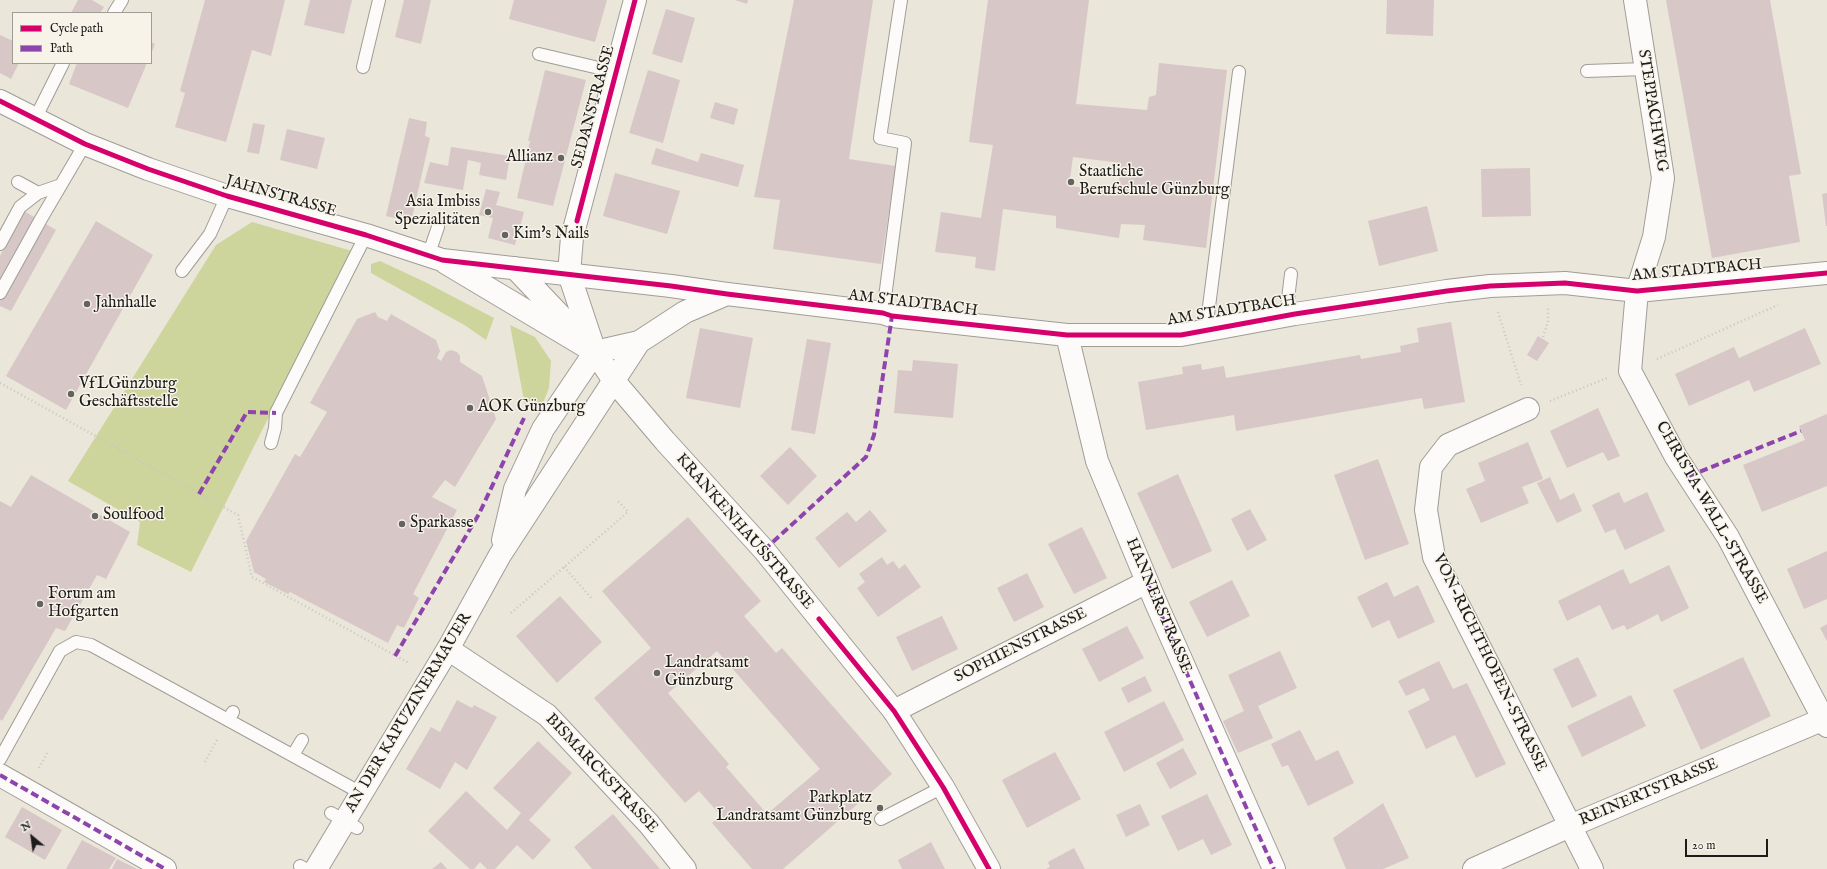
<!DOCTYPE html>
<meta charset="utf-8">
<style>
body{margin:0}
#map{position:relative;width:1827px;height:869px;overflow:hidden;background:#eae6da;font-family:"IM FELL English",serif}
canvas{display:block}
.legend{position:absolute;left:12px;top:12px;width:140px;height:52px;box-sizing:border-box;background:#f7f3e8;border:1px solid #9f9d96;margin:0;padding:5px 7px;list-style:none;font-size:12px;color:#1c1c1c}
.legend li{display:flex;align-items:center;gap:8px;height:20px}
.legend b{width:20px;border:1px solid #9f9d96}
.north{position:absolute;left:12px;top:817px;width:40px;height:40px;-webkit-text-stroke:3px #f7f3e8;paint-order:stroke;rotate:331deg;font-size:11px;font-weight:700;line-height:16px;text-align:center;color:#1c1c1c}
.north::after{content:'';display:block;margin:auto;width:14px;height:18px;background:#1c1c1c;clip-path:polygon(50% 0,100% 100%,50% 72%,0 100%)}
.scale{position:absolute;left:1685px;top:839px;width:83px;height:18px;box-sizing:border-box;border:2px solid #1c1c1c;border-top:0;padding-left:5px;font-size:12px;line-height:14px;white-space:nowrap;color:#1c1c1c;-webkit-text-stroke:3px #f7f3e8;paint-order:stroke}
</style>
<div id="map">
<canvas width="1827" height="869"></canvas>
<ul class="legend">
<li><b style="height:5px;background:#d6006c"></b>Cycle path</li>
<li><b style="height:5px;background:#8e44ad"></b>Path</li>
</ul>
<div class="north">N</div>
<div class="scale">20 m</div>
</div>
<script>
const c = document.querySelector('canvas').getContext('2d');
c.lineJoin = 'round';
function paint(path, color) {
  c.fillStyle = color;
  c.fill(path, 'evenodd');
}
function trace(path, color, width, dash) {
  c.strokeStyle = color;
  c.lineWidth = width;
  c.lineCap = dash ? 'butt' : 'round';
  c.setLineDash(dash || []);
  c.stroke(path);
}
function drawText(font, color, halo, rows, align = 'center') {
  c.font = font + ' "IM FELL English",serif';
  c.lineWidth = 3;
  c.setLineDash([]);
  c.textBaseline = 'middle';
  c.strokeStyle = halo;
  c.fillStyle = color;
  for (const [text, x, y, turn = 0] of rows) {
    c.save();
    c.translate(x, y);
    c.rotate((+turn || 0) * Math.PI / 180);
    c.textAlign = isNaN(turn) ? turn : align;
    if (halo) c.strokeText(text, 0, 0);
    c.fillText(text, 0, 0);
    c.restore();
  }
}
const green = new Path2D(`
 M 252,222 L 352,251 L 191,572 L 137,545 L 140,522 L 68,481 L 216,245 Z
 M 380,261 L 425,282 L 494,318 L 486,340 L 466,326 L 371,273 L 371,264 Z
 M 510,325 L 535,337 L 551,361 L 549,388 L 539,413 L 525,406 Z`);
const building = new Path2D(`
 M 78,0 L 92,0 L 104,7 L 100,13 L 71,13 Z
 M 205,0 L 285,0 L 271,56 L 252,50 L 226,142 L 175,127 L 185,93 L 180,91 Z
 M 310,0 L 352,0 L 344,34 L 304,25 Z
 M 404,0 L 431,0 L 421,44 L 395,37 Z
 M 514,0 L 607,0 L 595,42 L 509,19 Z
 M 735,0 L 748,0 L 747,4 Z
 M 794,0 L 873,0 L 849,159 L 896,166 L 881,264 L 773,249 L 780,200 L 754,197 Z
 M 988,0 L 1089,0 L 1076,104 L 1147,110 L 1149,97 L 1156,95 L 1159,63 L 1227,70 L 1206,248 L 1143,240 L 1145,225 L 1121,224 L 1119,238 L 1056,228 L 1056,216 L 1003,209 L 995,271 L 975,268 L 976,257 L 935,252 L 941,212 L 981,218 L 993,145 L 969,142 ZM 1073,157 L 1121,163 L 1118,192 L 1069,186 Z
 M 1387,0 L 1434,0 L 1433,36 L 1386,34 Z
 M 1666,0 L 1770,0 L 1801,174 L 1789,176 L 1800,242 L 1712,258 Z
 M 666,9 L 695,18 L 682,63 L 652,54 Z
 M 0,35 L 13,41 L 13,63 L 19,63 L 11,79 L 0,73 Z
 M 151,42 L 155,44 L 151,54 Z
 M 77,63 L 147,63 L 128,108 L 69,84 Z
 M 545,70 L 586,80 L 553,206 L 517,198 L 530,141 L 528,141 Z
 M 648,70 L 680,80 L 663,143 L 629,133 Z
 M 715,102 L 738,109 L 734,125 L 710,118 Z
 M 409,118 L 427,122 L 425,136 L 430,138 L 411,222 L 386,216 Z
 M 253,123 L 265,125 L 259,154 L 247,152 Z
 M 287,129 L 325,138 L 317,169 L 280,160 Z
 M 451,147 L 510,156 L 506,180 L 479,175 L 481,163 L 468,160 L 463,190 L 424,183 L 430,162 L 448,166 Z
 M 656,148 L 698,162 L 701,153 L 744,165 L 738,187 L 651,164 Z
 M 1530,168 L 1531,216 L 1482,217 L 1481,169 Z
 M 615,173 L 680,191 L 667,234 L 603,216 Z
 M 486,189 L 500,192 L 496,205 L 524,212 L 515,245 L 488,238 L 493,218 L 479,215 Z
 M 1827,193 L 1827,226 L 1826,226 L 1822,194 Z
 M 1427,206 L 1438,251 L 1379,266 L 1368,221 Z
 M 24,211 L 56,230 L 11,311 L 0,306 L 0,256 Z
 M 96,221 L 153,255 L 66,410 L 6,376 Z
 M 375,312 L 378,317 L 387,321 L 391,314 L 436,340 L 440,351 L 437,358 L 441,361 L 446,352 L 451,350 L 457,352 L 460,356 L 460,362 L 482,376 L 496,419 L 455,487 L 445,480 L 432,497 L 457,510 L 413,594 L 419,598 L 404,628 L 397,625 L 388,643 L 290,592 L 288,594 L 264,582 L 266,579 L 254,572 L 246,541 L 295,454 L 300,457 L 327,412 L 310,403 L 357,319 Z
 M 1451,322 L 1465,402 L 1424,409 L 1422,398 L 1236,431 L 1234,415 L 1146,430 L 1138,382 L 1183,374 L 1182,367 L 1201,364 L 1202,370 L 1224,366 L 1226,378 L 1360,355 L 1361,359 L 1401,352 L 1400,346 L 1419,342 L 1417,328 Z
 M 700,328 L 753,338 L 740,408 L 686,398 Z
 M 1805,328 L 1821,364 L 1754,392 L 1749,380 L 1689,406 L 1675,374 L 1734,347 L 1739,358 Z
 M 1538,336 L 1549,343 L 1537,361 L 1527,355 Z
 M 807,339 L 831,343 L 815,434 L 791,430 Z
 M 913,360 L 958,364 L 953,418 L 894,413 L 898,370 L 912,371 Z
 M 1598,408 L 1620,456 L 1608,461 L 1603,452 L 1567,468 L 1550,431 Z
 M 1827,414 L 1827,486 L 1762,512 L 1743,465 L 1805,440 L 1799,426 Z
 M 1528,442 L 1543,479 L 1522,487 L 1529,503 L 1481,523 L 1466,489 L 1485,481 L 1478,463 Z
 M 790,447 L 817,476 L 788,505 L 760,476 Z
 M 1378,459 L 1409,544 L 1365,560 L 1334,475 Z
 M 1178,474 L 1212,551 L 1172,569 L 1137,493 Z
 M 31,475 L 130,532 L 106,579 L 97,575 L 65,631 L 56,628 L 2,721 L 0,719 L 0,501 L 11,507 Z
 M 1550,477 L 1560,500 L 1574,493 L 1582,511 L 1557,523 L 1537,483 Z
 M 1619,492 L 1624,503 L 1647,492 L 1665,531 L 1625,550 L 1615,529 L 1605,533 L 1592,505 Z
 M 1250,509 L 1267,540 L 1247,551 L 1231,519 Z
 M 870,510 L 887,531 L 839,568 L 815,538 L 847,512 L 856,522 Z
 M 688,517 L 761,601 L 744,616 L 776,653 L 782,648 L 892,774 L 783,869 L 752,869 L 712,823 L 721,816 L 699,791 L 685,803 L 594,698 L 651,648 L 602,591 ZM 717,651 L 820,769 L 767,814 L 726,767 L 729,764 L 668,693 Z
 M 1082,527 L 1107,578 L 1074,594 L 1048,544 Z
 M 1827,551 L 1827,599 L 1804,609 L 1787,569 Z
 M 882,557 L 887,565 L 893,561 L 899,569 L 905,564 L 921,587 L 878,617 L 857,588 L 865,582 L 859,574 Z
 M 1669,565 L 1689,608 L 1661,622 L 1658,614 L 1627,630 L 1624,625 L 1612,630 L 1600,605 L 1567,621 L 1558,601 L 1623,569 L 1630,584 Z
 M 1027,573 L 1044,607 L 1014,622 L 997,588 Z
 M 1232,580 L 1250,616 L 1207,637 L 1189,602 Z
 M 1387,582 L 1394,597 L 1418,585 L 1435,622 L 1398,639 L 1389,620 L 1372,628 L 1357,597 Z
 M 560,596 L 602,642 L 557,683 L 516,636 Z
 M 942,616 L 958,649 L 912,671 L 896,637 Z
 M 1827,624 L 1827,641 L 1820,628 Z
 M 1127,626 L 1144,658 L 1099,682 L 1082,649 Z
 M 1280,651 L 1297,688 L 1258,706 L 1273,738 L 1238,753 L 1223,721 L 1244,711 L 1228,675 Z
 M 1578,657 L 1597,696 L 1572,708 L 1553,669 Z
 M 1743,657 L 1771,716 L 1701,750 L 1673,690 Z
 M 1439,661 L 1453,689 L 1467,683 L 1506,764 L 1476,778 L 1455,735 L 1426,749 L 1408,711 L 1430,700 L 1424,688 L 1406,696 L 1398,681 Z
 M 1145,676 L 1152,691 L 1128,703 L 1121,688 Z
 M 1631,695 L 1646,726 L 1582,757 L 1567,726 Z
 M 457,700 L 472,708 L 474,705 L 497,717 L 467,770 L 455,762 L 440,789 L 406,769 L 431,727 L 440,732 Z
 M 1164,701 L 1184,740 L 1124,772 L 1104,732 Z
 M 1300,730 L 1316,761 L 1338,750 L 1354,783 L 1308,806 L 1288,765 L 1282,767 L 1271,744 Z
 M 538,741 L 572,773 L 529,820 L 551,840 L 533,860 L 517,845 L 495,869 L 487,869 L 480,862 L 474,869 L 470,869 L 428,831 L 466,791 L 507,830 L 521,813 L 493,788 Z
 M 1183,748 L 1197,774 L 1170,789 L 1156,763 Z
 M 1055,752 L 1081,799 L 1027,828 L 1002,780 Z
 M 1207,794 L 1232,845 L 1211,855 L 1203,839 L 1178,851 L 1161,816 Z
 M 1383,803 L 1409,858 L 1383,869 L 1346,869 L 1333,838 Z
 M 1140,804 L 1150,825 L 1126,837 L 1116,815 Z
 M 22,807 L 62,830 L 45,860 L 5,837 Z
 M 613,814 L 660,869 L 592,869 L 574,847 Z
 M 82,840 L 116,858 L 109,869 L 66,869 Z
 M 931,842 L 945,869 L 902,869 L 898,860 Z
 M 1074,848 L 1085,869 L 1046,869 L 1050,867 L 1048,862 Z
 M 117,859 L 137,869 L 112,869 Z
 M 441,862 L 447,869 L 432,869 Z`);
const path = new Path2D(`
 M 1498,312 L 1521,385
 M 1543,337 L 1548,322 L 1548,308
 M 1657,359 L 1778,305
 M 0,383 L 238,515 L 252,577 L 409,663
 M 1550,401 L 1607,378
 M 564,567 L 593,600
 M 511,613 L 628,512 L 617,500
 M 205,762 L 218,738
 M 39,768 L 47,753`);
const service = new Path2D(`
 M 114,13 L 122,0
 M 539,54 L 616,72
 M 363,67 L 379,0
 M 1587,71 L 1645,69
 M 35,119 L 63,63
 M 18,182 L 38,193
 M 0,244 L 20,207 L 38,193 L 61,185
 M 428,256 L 438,227
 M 182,271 L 210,234 L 227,196
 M 0,293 L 41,219 L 85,144
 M 883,313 L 905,143 L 880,138 L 901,0
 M 1286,316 L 1291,274
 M 1206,330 L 1239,72
 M 271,443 L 275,428 L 276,413 L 366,235
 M 233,712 L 228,720 L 361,793
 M 293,755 L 302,740
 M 0,759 L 60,651 L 76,642 L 91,645 L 228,720
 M 331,813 L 357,828
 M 881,819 L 943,787
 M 300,866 L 305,869`);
const minor = new Path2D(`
 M 1635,0 L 1663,178 L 1654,237 L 1637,291 L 1630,371 L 1676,457 L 1728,537 L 1827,726
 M 0,101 L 85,144 L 148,169 L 227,196 L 366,235 L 442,260 L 671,286 L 727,294 L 883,313 L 892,316 L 1067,335 L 1181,335 L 1295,314 L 1447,291 L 1490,286 L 1565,283 L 1637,291 L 1827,273
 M 446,263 L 595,352
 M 515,268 L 572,328
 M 1067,335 L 1097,461 L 1156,603 L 1274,869
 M 595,352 L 639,342 L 685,312 L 727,294
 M 1528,409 L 1448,445 L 1431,467 L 1426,510 L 1434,557 L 1592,869
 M 503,540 L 515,489 L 543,429 L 595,352
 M 448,649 L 547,715 L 649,824 L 685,869
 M 894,711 L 1147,582
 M 0,775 L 165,869
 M 316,869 L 448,649 L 500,555 L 639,342
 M 1474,869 L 1570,826 L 1824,719`);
const tertiary = new Path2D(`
 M 635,0 L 572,237 L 569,274 L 595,352 L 614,381 L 665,441 L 764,550 L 894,711 L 943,787 L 989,869`);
const quiet = new Path2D(`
 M 1689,476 L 1801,431
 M 199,494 L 247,412 L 276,413
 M 764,550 L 866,457 L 874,435 L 892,316
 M 1147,582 L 1219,747 L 1274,869
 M 395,656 L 479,514 L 524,418
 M 0,775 L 165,869`);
const cycleway = new Path2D(`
 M 0,101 L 85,144 L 148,169 L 227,196 L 366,235 L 442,260 L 671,286 L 727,294 L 883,313 L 892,316 L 1067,335 L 1181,335 L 1295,314 L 1447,291 L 1490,286 L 1565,283 L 1637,291 L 1827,273
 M 577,221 L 635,0
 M 819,619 L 894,711 L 943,787 L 989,869`);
const markers = [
 [561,158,4,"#64635e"],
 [1071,182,4,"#64635e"],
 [488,212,4,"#64635e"],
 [505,235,4,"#64635e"],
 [87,304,4,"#64635e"],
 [71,394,4,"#64635e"],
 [470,408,4,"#64635e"],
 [95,516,4,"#64635e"],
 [402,524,4,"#64635e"],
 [40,604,4,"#64635e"],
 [657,673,4,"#64635e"],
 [880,808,4,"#64635e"]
];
const streetNames = [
 ["SEDANSTRASSE",594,107,-75],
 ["STEPPACHWEG",1652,111,81],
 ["JAHNSTRASSE",281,197,16],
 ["AM STADTBACH",1697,271,-5],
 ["AM STADTBACH",913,304,7],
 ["AM STADTBACH",1232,311,-9],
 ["CHRISTA-WALL-STRASSE",1711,513,60],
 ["KRANKENHAUSSTRASSE",744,532,49],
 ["HANNERSTRASSE",1158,606,67],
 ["SOPHIENSTRASSE",1021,646,-27],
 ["VON-RICHTHOFEN-STRASSE",1489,663,64],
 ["AN DER KAPUZINERMAUER",409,713,-59],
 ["BISMARCKSTRASSE",601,774,47],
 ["REINERTSTRASSE",1649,793,-23]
];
const poiNames = [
 ["Allianz",553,158,"right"],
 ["Staatliche",1079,173],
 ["Berufschule Günzburg",1079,191],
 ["Asia Imbiss",480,203,"right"],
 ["Spezialitäten",480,221,"right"],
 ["Kim's Nails",513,235],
 ["Jahnhalle",95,304],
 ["VfLGünzburg",79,385],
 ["Geschäftsstelle",79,403],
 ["AOK Günzburg",478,408],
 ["Soulfood",103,516],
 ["Sparkasse",410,524],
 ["Forum am",48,595],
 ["Hofgarten",48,613],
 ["Landratsamt",665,664],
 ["Günzburg",665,682],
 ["Parkplatz",872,799,"right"],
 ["Landratsamt Günzburg",872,817,"right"]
];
paint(green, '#ced59c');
paint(building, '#d8c7c7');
trace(service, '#a09d97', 14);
trace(minor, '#a09d97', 24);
trace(tertiary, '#a09d97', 24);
trace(path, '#c7c6c3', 2.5, [1, 3]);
trace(service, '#fcfbf9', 12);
trace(minor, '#fcfbf9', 22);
trace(tertiary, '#fcfbf9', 22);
trace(quiet, '#8e44ad', 4, [8, 4]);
trace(cycleway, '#d6006c', 5);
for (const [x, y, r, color] of markers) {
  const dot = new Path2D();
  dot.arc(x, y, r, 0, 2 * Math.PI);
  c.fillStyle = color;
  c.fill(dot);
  trace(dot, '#f7f3e8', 1.5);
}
drawText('16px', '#1c1c1c', '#f7f3e8', streetNames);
drawText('16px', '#1c1c1c', '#f7f3e8', poiNames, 'left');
</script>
